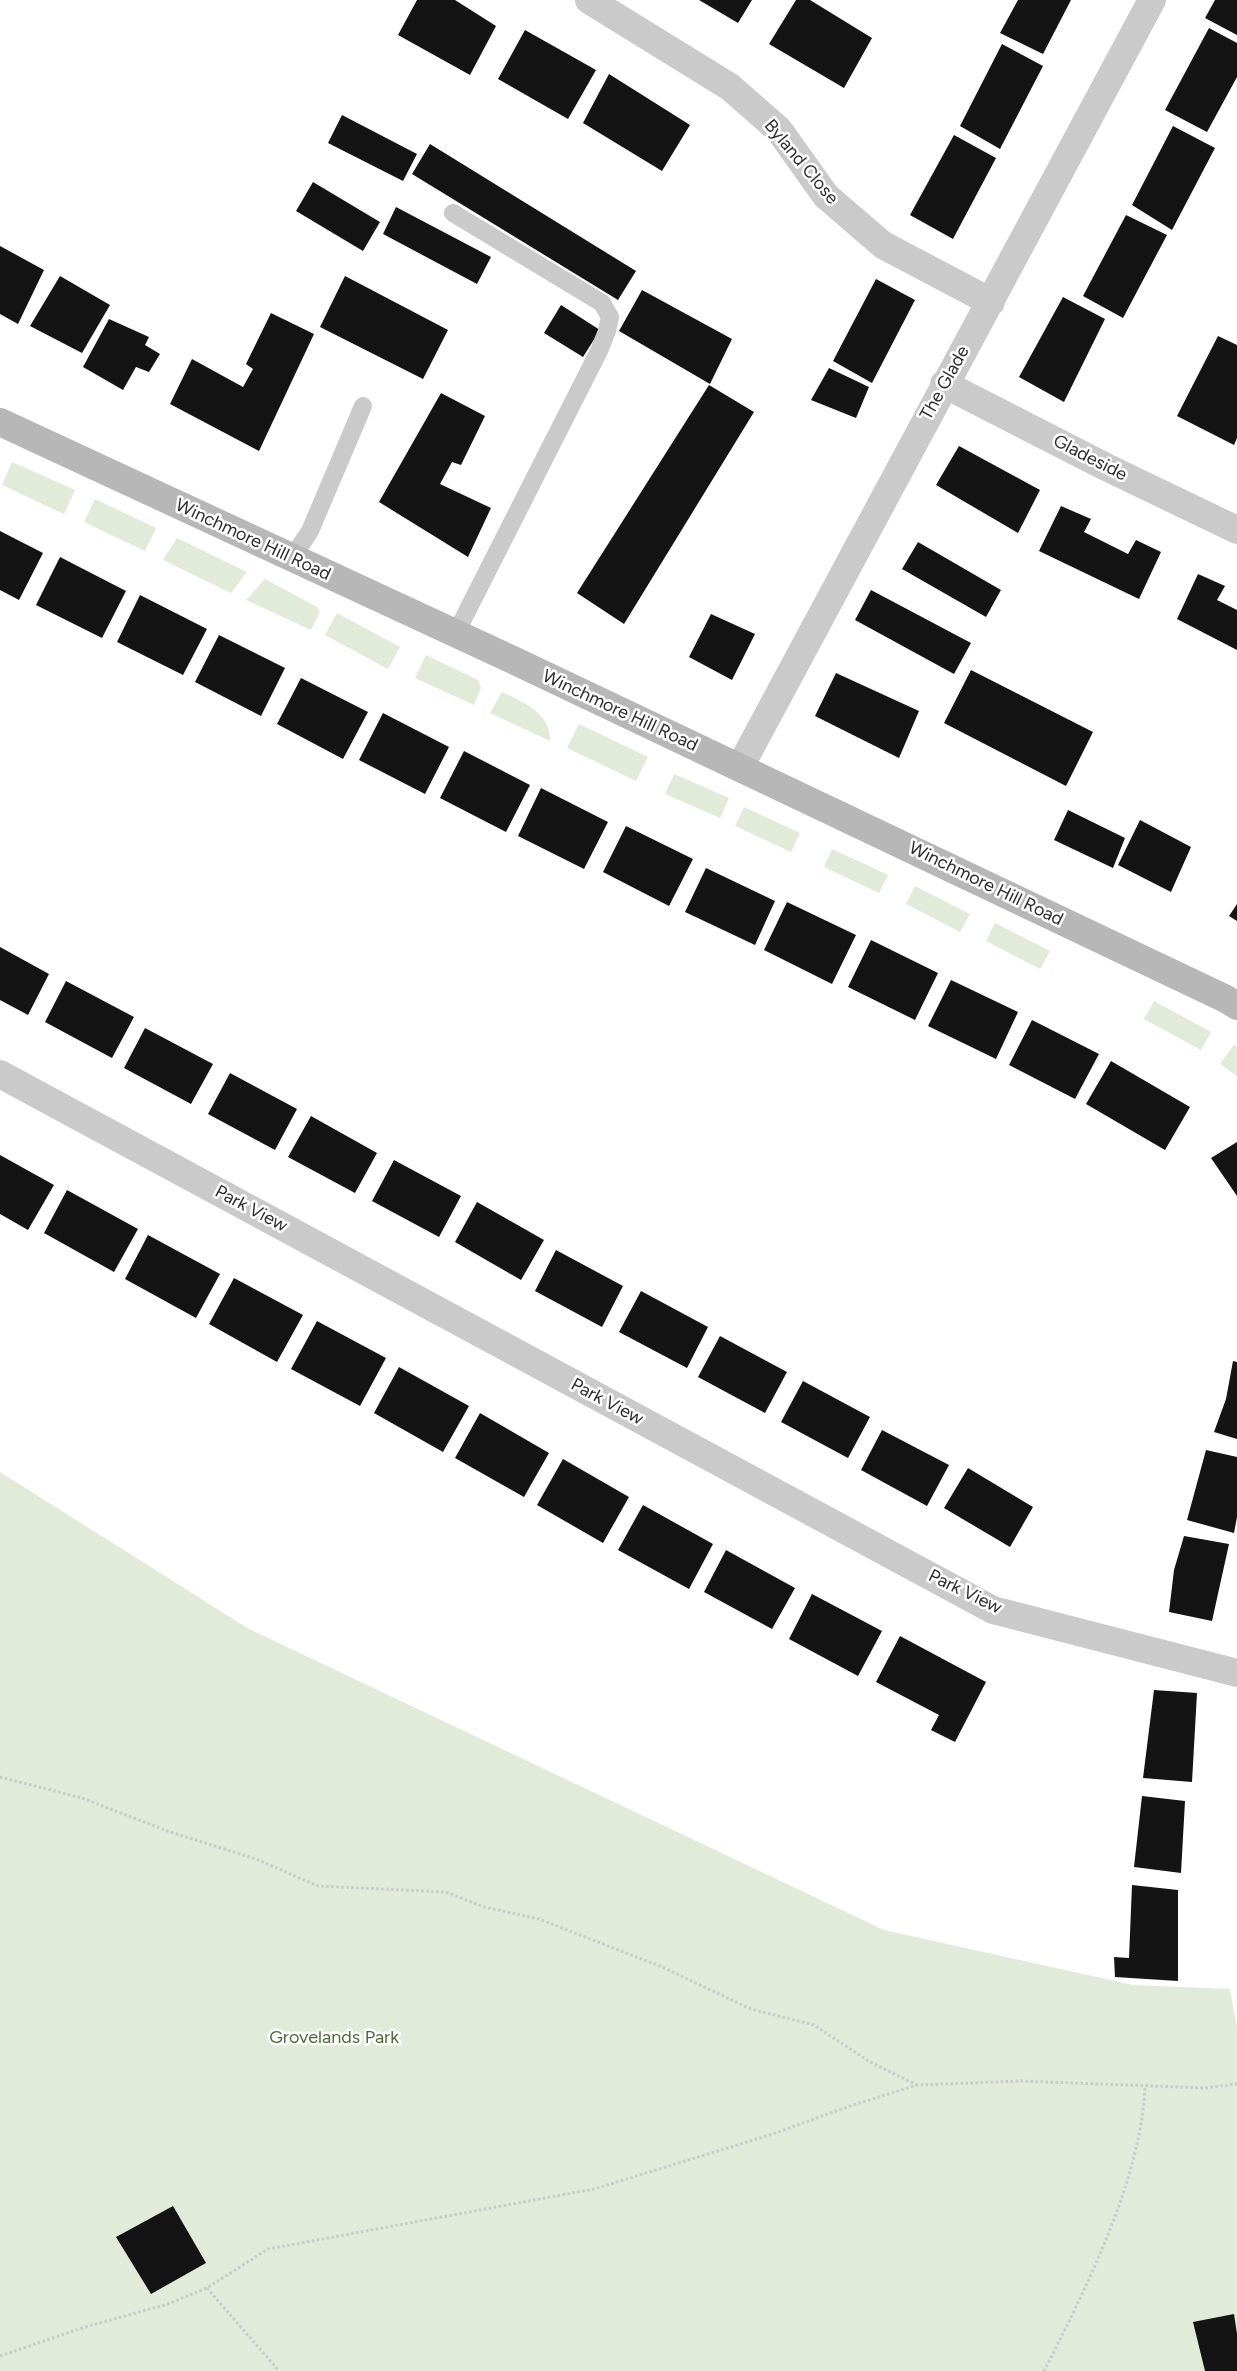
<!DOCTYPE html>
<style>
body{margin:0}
canvas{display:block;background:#fff}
</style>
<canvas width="1237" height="2371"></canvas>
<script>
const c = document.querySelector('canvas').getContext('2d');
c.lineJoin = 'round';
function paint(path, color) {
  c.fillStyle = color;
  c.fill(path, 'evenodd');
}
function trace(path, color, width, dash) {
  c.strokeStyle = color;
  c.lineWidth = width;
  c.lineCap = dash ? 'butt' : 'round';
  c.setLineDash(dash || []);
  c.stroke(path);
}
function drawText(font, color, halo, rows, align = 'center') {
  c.font = font + ' Figtree,sans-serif';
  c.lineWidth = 5;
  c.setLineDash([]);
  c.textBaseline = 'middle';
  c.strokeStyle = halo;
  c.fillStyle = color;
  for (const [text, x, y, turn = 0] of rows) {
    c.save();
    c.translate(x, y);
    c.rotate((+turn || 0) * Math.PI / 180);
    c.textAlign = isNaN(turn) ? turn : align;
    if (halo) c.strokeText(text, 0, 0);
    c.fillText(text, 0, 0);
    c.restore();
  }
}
const green = new Path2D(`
 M 12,462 L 75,490 L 64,514 L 2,485 Z
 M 95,499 L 156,528 L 145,551 L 84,522 Z
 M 177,538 L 247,572 L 231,593 L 163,560 Z
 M 265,579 L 317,607 L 320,612 L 311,630 L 246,600 Z
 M 337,613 L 400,647 L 388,669 L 325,635 Z
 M 426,655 L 478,680 L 481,688 L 474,705 L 415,678 Z
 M 502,692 C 523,702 551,713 550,741 L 490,713 Z
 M 579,724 L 648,757 L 636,781 L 567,748 Z
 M 674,774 L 729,798 L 720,818 L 665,794 Z
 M 744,807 L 800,833 L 791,852 L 735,826 Z
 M 832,849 L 888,875 L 879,893 L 824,867 Z
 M 915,886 L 970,914 L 960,932 L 906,904 Z
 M 995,923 L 1050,951 L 1040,969 L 986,941 Z
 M 1154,1001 L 1211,1032 L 1201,1050 L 1144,1019 Z
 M 1234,1045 L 1237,1047 L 1237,1076 L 1220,1064 Z
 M 0,1472 L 249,1629 L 884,1930 L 1133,1985 L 1230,1989 L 1237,2028 L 1237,2371 L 0,2371 Z`);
const building = new Path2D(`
 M 417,0 L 455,0 L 496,26 L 470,75 L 398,35 Z
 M 699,0 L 752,0 L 738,23 Z
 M 796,0 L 810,0 L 872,38 L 844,88 L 769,44 Z
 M 1018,0 L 1071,0 L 1043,54 L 1000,33 Z
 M 1215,0 L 1237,0 L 1237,35 L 1205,18 Z
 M 1209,28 L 1237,43 L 1237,77 L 1207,132 L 1165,110 Z
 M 525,30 L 596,70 L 568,119 L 498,79 Z
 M 1002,44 L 1043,66 L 1000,149 L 960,126 Z
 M 609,74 L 690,125 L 662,171 L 583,123 Z
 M 342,115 L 417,154 L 403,181 L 328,143 Z
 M 1173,126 L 1215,148 L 1172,230 L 1132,205 Z
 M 954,135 L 996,158 L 953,239 L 910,215 Z
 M 430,144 L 636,271 L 618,300 L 412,174 Z
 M 313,182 L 380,222 L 363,251 L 296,211 Z
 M 396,207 L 491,257 L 477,284 L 383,234 Z
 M 1126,215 L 1167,235 L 1123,318 L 1083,296 Z
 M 0,246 L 44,270 L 18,324 L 0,314 Z
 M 60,276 L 110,305 L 82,353 L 30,326 Z
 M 345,276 L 448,330 L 423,379 L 320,327 Z
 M 876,279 L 915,300 L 872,383 L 833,361 Z
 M 642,290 L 732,339 L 710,384 L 619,331 Z
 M 1063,297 L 1105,319 L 1064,402 L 1019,377 Z
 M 561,305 L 600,330 L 583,357 L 544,333 Z
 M 271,313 L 314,334 L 259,451 L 170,404 L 192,359 L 243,387 L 253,369 L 246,364 Z
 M 109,319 L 149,337 L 145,345 L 160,354 L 149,372 L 136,367 L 123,390 L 83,367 Z
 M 1218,336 L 1237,345 L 1237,438 L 1234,445 L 1177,416 Z
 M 829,368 L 869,387 L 856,418 L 811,400 Z
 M 709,385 L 754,412 L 624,624 L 577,593 Z
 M 441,393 L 485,416 L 461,465 L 452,462 L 440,484 L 491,508 L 468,557 L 379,502 Z
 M 959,446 L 1040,490 L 1018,533 L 936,485 Z
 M 1061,506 L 1091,519 L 1084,532 L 1128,554 L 1136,540 L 1161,552 L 1139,599 L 1039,551 Z
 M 0,531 L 43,553 L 19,600 L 0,590 Z
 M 918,542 L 1001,590 L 986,617 L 902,569 Z
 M 60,557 L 126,591 L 102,638 L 36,605 Z
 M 1198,574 L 1225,586 L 1217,600 L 1237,610 L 1237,650 L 1177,619 Z
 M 871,590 L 971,643 L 954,674 L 855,620 Z
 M 140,595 L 207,629 L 183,675 L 117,642 Z
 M 711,614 L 755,634 L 732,680 L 689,657 Z
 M 219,635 L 285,668 L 261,716 L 195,682 Z
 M 971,670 L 1093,732 L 1066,786 L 944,723 Z
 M 836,673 L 919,711 L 899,758 L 815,716 Z
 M 301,678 L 368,712 L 343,759 L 277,724 Z
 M 383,713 L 449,747 L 425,794 L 359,760 Z
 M 464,751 L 530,785 L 506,832 L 440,798 Z
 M 541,788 L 608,822 L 584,869 L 518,836 Z
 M 1068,810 L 1125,838 L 1113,868 L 1054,840 Z
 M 1140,820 L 1191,847 L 1171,892 L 1118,865 Z
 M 626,826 L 693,859 L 669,906 L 603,872 Z
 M 706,868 L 775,901 L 755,945 L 685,912 Z
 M 787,902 L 856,935 L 832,984 L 764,950 Z
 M 1237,904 L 1237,921 L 1229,916 Z
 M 871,940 L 938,973 L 915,1020 L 848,987 Z
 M 0,947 L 49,974 L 28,1015 L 0,1000 Z
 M 951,980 L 1018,1012 L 996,1059 L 928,1026 Z
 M 66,981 L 134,1017 L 112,1058 L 45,1022 Z
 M 1032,1020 L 1099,1054 L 1075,1099 L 1009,1065 Z
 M 145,1028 L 213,1064 L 191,1104 L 124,1068 Z
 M 1111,1061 L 1190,1107 L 1165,1150 L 1086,1104 Z
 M 230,1073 L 297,1109 L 275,1150 L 208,1114 Z
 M 311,1116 L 377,1153 L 355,1193 L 288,1157 Z
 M 1237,1142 L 1237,1196 L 1211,1158 Z
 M 0,1155 L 54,1185 L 28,1230 L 0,1214 Z
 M 394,1160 L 461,1196 L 439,1237 L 372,1201 Z
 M 67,1190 L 138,1229 L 114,1272 L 44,1233 Z
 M 477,1202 L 544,1240 L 521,1280 L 455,1242 Z
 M 148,1235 L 220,1274 L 196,1318 L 125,1279 Z
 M 556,1250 L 623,1286 L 602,1327 L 535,1291 Z
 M 234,1278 L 303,1315 L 277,1362 L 209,1324 Z
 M 641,1291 L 708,1327 L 687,1368 L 619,1332 Z
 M 317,1321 L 386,1358 L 360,1406 L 291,1369 Z
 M 720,1336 L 787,1372 L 765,1413 L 698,1377 Z
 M 1233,1361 L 1237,1362 L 1237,1439 L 1214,1432 L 1226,1399 Z
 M 399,1367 L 469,1406 L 443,1452 L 374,1413 Z
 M 803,1381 L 870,1417 L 848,1458 L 781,1422 Z
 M 480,1413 L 549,1453 L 524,1497 L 455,1458 Z
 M 882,1430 L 949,1465 L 927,1506 L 861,1470 Z
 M 1206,1450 L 1237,1457 L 1237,1517 L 1234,1533 L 1187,1520 Z
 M 563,1459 L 629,1497 L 603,1543 L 537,1505 Z
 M 968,1468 L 1033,1507 L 1010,1547 L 944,1508 Z
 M 643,1505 L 713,1544 L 689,1589 L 618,1550 Z
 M 1184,1536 L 1229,1544 L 1212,1621 L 1169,1612 L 1174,1570 Z
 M 726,1550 L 795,1588 L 772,1629 L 704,1592 Z
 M 812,1594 L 882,1631 L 858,1676 L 789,1639 Z
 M 900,1636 L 986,1682 L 955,1742 L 931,1730 L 939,1715 L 876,1682 Z
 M 1154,1690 L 1197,1693 L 1192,1782 L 1143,1778 Z
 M 1142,1796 L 1185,1801 L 1181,1873 L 1134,1867 Z
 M 1132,1885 L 1178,1890 L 1178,1981 L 1115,1977 L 1114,1957 L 1129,1958 Z
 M 173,2206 L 206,2263 L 151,2294 L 116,2237 Z
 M 1234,2314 L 1237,2334 L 1237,2371 L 1205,2371 L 1193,2322 Z`);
const path = new Path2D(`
 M 0,1777 L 82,1798 L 170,1832 L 256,1859 L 318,1886 L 446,1892 L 484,1907 L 539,1919 L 662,1967 L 751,2009 L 814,2025 L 870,2062 L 917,2085
 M 207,2288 L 279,2371
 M 0,2356 L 85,2327 L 168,2304 L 207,2288 L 268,2249 L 594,2189 L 770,2135 L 850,2106 L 917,2085 L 1021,2081 L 1205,2088 L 1237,2084
 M 1044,2371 C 1086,2289 1141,2179 1145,2087`);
const lane = new Path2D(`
 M 453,213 L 602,303 L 610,317 L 607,331 L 599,351 L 456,633
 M 292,558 L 310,531 L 363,406`);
const street = new Path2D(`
 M 589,0 L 730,87 L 779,130 L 826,196 L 883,245 L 991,302
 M 944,384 L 1106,467 L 1237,530
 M 740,767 L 1152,0
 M 0,1074 L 993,1610 L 1237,1673`);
const secondary = new Path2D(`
 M 0,422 L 513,660 L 1226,999 L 1237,1006`);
const streetNames = [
 ["Byland Close",801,162,50],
 ["The Glade",945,383,-61],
 ["Gladeside",1090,458,27],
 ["Winchmore Hill Road",253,540,25],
 ["Winchmore Hill Road",620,711,25],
 ["Winchmore Hill Road",986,884,26],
 ["Park View",251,1209,28],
 ["Park View",607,1402,28],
 ["Park View",965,1592,26]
];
const parkNames = [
 ["Grovelands Park",334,2038]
];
paint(green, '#e2eada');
paint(building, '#141414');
trace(path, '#cacaca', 3, [2.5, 2.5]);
trace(lane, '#cacaca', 18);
trace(street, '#cacaca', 28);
trace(secondary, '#b7b7b7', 28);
drawText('18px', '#2d2d2d', '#fff', streetNames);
drawText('18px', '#4e683b', '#fff', parkNames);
</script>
